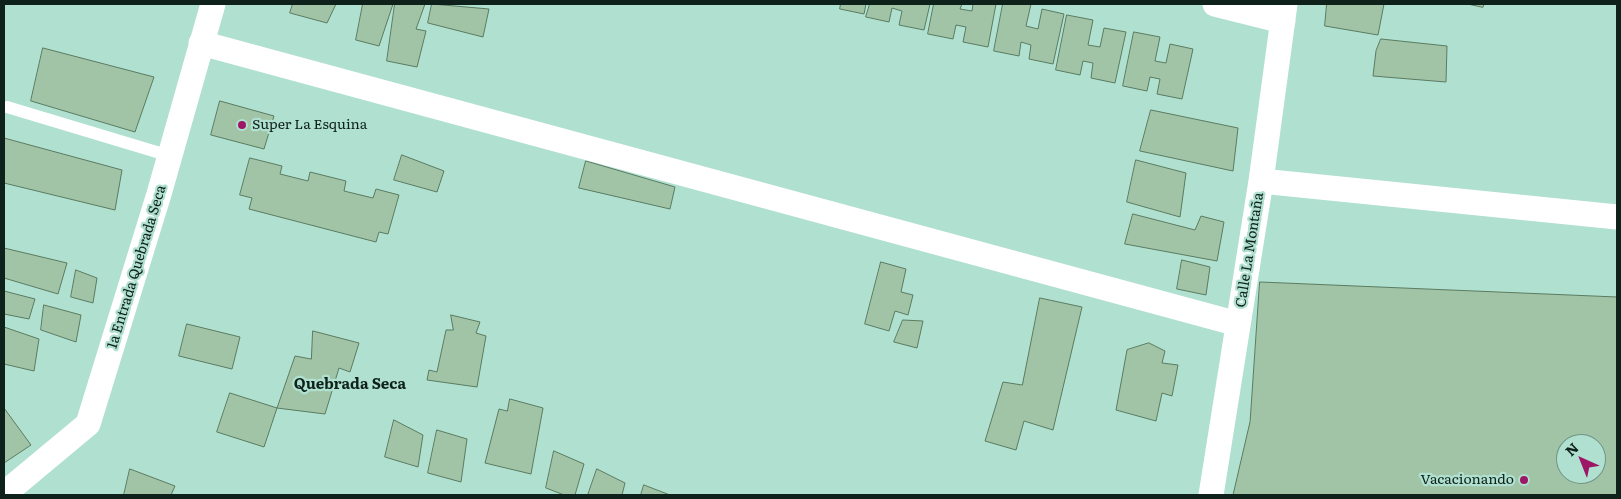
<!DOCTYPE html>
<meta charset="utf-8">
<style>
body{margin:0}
#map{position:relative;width:1621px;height:499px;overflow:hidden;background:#b0e0cf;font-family:Literata,serif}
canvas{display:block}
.frame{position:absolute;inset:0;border:5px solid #0e211b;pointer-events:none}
.north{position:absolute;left:1556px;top:434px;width:50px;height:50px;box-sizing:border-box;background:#b0e0cf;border:1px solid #6f9487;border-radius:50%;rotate:316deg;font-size:14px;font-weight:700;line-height:20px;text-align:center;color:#0e211b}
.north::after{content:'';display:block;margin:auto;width:18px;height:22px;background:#9d1767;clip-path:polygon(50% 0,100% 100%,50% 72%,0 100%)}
</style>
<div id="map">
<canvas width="1621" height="499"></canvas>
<div class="frame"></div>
<div class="north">N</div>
</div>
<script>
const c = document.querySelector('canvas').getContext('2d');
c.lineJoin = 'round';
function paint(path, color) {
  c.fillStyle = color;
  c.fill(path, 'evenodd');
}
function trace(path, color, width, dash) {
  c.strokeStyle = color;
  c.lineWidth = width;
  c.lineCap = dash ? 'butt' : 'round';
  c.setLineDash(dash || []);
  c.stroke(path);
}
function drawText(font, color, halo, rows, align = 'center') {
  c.font = font + ' Literata,serif';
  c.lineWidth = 4.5;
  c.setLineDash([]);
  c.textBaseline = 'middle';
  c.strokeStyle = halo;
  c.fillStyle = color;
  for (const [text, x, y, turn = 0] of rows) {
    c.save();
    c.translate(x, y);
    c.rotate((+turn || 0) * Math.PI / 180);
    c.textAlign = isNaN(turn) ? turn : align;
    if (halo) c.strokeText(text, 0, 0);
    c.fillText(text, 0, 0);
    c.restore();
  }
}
const building = new Path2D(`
 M 293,4 L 336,4 L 327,23 L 290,13 Z
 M 363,4 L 393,4 L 379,46 L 356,40 Z
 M 395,4 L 425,4 L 416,29 L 426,31 L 417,67 L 387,61 Z
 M 432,4 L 489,9 L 483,37 L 428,23 Z
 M 841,4 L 866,4 L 864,14 L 840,9 Z
 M 870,4 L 930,4 L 924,30 L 899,25 L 902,11 L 892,8 L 889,22 L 866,17 Z
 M 934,4 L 962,4 L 960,9 L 972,11 L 973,4 L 996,4 L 988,47 L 963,42 L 966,27 L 956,25 L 953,39 L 928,34 Z
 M 1003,4 L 1031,4 L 1026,26 L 1038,29 L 1042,9 L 1064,14 L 1053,64 L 1029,59 L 1031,45 L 1021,42 L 1019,56 L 994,51 Z
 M 1327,4 L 1384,4 L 1378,35 L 1325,26 Z
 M 1468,4 L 1484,4 L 1483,7 Z
 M 1067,15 L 1093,20 L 1088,45 L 1100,47 L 1104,28 L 1126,32 L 1115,83 L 1091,78 L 1093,63 L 1083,61 L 1080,75 L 1056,70 Z
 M 1134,32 L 1160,37 L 1155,61 L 1166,63 L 1170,44 L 1193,49 L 1182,99 L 1157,94 L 1160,79 L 1150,77 L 1147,91 L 1123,86 Z
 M 1381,39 L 1447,46 L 1446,82 L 1373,76 L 1376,51 Z
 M 43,48 L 154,77 L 135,132 L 31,101 Z
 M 220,101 L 274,116 L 264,149 L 211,135 Z
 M 1151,110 L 1238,128 L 1233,171 L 1140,151 Z
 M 4,138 L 122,170 L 115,210 L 4,183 Z
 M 402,155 L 444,171 L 437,192 L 394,180 Z
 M 250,158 L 282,166 L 280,174 L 308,181 L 310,172 L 346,181 L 344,191 L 373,198 L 376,189 L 399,195 L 388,234 L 379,232 L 376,242 L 249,209 L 252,198 L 240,195 Z
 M 1136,160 L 1186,173 L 1180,217 L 1127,202 Z
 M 586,161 L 675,187 L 670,209 L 579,188 Z
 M 1133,214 L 1195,230 L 1201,216 L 1224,222 L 1217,261 L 1125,244 Z
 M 4,248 L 67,263 L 58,294 L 4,278 Z
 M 1182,260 L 1210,267 L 1206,295 L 1177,289 Z
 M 881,262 L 906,269 L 901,292 L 913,295 L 908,315 L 895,311 L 889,331 L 865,324 Z
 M 76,270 L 97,278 L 93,303 L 71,297 Z
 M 1260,282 L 1617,297 L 1617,495 L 1233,495 L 1250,422 ZM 1566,444 L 1596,444 L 1596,474 L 1566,474 Z
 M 4,291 L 35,299 L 29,319 L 4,314 Z
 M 1040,298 L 1082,307 L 1053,430 L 1024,421 L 1016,450 L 985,441 L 1003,382 L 1022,385 Z
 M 44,305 L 81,315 L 76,342 L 41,330 Z
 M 451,315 L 480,322 L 476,333 L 486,336 L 477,387 L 427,380 L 429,370 L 437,372 L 446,330 L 453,330 Z
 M 903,320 L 923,321 L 917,348 L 894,342 Z
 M 187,324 L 240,337 L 232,369 L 179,356 Z
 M 4,327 L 39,339 L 34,371 L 4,364 Z
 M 313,331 L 359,343 L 350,372 L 339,368 L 325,414 L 277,408 L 295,356 L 311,359 Z
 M 1149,343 L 1165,351 L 1162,363 L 1178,365 L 1172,396 L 1162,393 L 1156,421 L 1116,410 L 1127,350 Z
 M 230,393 L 277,408 L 264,447 L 217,432 Z
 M 510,399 L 543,408 L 531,474 L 485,463 L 499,409 L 507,411 Z
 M 4,408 L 31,445 L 4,463 Z
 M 394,420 L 423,435 L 418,467 L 385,457 Z
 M 437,430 L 467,439 L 461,482 L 428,473 Z
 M 554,451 L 584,464 L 575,495 L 564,495 L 546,488 Z
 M 130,469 L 175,486 L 171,495 L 124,495 Z
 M 597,469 L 625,483 L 622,495 L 588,495 Z
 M 644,485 L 670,495 L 641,495 Z`);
const lane = new Path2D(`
 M 7,107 L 170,156`);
const street = new Path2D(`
 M 1215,4 L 1283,21
 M 201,43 L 1238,324
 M 1261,181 L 1617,217
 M 4,494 L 88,424 L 159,194 L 213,4
 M 1211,495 L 1261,181 L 1285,4`);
const markers = [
 [242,125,5,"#9d1767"],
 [1524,480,5,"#9d1767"]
];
const poiNames = [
 ["Super La Esquina",252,125],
 ["Vacacionando",1514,480,"right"]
];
const streetNames = [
 ["Calle La Montaña",1250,250,-81],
 ["1a Entrada Quebrada Seca",137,267,-73]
];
const neighbourhoodNames = [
 ["Quebrada Seca",350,385]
];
paint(building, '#a1c4a7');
trace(building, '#5a7b61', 1);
trace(lane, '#fff', 12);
trace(street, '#fff', 25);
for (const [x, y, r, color] of markers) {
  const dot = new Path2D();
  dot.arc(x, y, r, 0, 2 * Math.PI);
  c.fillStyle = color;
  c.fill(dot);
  trace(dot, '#b0e0cf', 2);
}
drawText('14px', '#0e211b', '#b0e0cf', poiNames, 'left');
drawText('14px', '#0e211b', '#b0e0cf', streetNames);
drawText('bold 15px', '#0e211b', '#b0e0cf', neighbourhoodNames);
</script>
